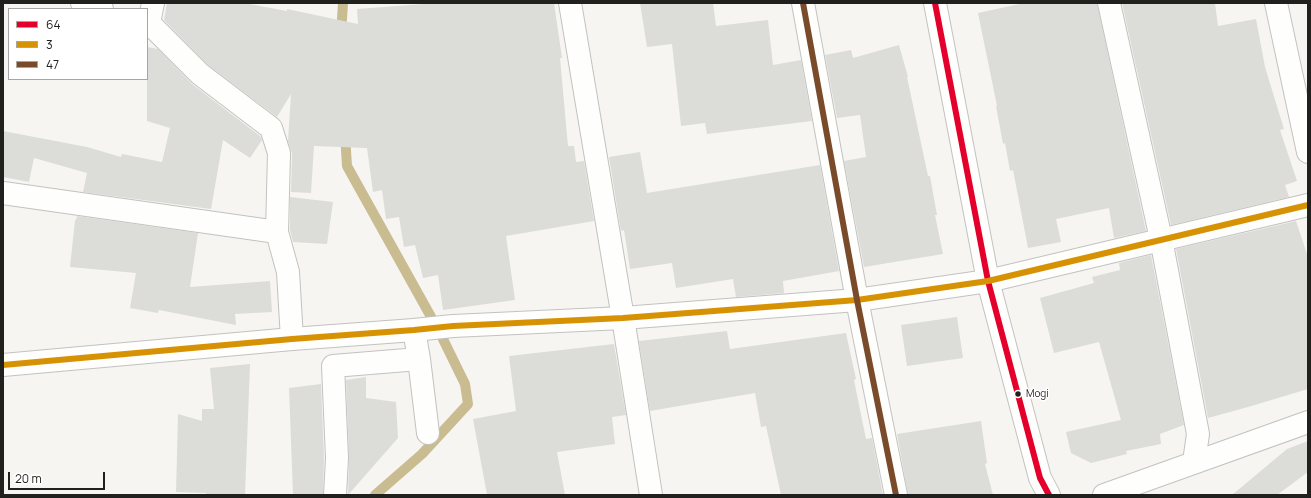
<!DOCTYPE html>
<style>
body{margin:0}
#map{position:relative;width:1311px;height:498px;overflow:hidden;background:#f7f5f2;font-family:Manrope,sans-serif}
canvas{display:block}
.frame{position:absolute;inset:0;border:4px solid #20201e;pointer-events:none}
.legend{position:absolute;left:8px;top:8px;width:140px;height:72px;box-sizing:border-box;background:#fff;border:1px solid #a6a6a5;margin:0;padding:5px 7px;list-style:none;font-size:12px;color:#20201e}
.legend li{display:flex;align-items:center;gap:8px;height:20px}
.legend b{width:20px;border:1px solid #a6a6a5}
.scale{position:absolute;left:8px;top:472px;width:97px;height:18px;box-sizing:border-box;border:2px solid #20201e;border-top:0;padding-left:5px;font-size:12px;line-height:14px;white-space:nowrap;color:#20201e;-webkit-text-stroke:3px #fff;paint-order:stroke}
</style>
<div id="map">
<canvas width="1311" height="498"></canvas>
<div class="frame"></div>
<ul class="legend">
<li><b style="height:5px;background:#e4002b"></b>64</li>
<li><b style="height:5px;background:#d79204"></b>3</li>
<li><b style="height:5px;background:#7a4b2a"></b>47</li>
</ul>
<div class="scale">20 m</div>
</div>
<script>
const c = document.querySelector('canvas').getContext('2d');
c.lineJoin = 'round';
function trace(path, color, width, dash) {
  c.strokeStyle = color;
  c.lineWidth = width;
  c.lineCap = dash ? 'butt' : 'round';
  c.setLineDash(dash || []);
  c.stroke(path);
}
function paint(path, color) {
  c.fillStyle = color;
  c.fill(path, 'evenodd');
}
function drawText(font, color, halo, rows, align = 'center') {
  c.font = font + ' Manrope,sans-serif';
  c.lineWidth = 3;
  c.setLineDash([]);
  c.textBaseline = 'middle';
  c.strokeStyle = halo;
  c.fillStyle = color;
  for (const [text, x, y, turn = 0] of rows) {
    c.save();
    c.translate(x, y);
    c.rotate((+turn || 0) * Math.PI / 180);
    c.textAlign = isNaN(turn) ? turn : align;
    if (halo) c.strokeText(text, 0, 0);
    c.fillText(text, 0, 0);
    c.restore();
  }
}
const stream = new Path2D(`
 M 341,34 L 343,3
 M 345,134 L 347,166 L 440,333 L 465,384 L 468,404 L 422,454 L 375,495`);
const building = new Path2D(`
 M 167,3 L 244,3 L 287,11 L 287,9 L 358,24 L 357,9 L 438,3 L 554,3 L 562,58 L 560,58 L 568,146 L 574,146 L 576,162 L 584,161 L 594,221 L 506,236 L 515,300 L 443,310 L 438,275 L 423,278 L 415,245 L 404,247 L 399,217 L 386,219 L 382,190 L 373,192 L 367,148 L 314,146 L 311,193 L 291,192 L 292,153 L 288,141 L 291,94 L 277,117 L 208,65 L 164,20 Z
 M 640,3 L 713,3 L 716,26 L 768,20 L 773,65 L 801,60 L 812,121 L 707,134 L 705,123 L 681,126 L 672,44 L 647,47 Z
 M 1024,3 L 1097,3 L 1146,231 L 1114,238 L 1109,208 L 1056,219 L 1061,242 L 1028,248 L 1013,170 L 1010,171 L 1005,143 L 1003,144 L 996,106 L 997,106 L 978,13 Z
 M 1122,3 L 1215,3 L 1218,26 L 1256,19 L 1265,67 L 1284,129 L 1280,130 L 1297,181 L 1285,185 L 1289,197 L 1171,225 Z
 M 899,45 L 908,77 L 907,77 L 928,176 L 930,176 L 937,215 L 935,215 L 943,254 L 864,267 L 844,161 L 866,157 L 860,115 L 837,118 L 825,55 L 851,50 L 853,58 Z
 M 147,47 L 158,49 L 192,84 L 260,136 L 262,140 L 250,158 L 223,140 L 211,209 L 83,192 L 87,173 L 34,158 L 29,182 L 3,177 L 3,131 L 87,147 L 121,157 L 122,154 L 162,162 L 170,128 L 147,121 Z
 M 640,152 L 647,193 L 820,165 L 839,271 L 783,281 L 784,293 L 736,297 L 733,279 L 676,288 L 672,263 L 630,269 L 624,230 L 621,231 L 609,157 Z
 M 290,197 L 333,202 L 327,244 L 293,242 L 290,230 Z
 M 77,216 L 198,233 L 190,287 L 270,281 L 272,312 L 235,314 L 236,325 L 159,310 L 158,313 L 130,308 L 136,273 L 70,267 L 75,220 L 76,220 Z
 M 1296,221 L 1308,257 L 1308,389 L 1248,407 L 1208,418 L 1176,249 Z
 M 1151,255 L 1184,425 L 1160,434 L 1161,444 L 1126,451 L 1127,454 L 1091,463 L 1071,453 L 1066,432 L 1121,420 L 1099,342 L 1054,353 L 1040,298 L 1094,283 L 1092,277 L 1120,270 L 1119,263 Z
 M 957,317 L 963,358 L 907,366 L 901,325 Z
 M 727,331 L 730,349 L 846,333 L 856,379 L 854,380 L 866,439 L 872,438 L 883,495 L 781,495 L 766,426 L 761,427 L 755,393 L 650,411 L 639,341 Z
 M 614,344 L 626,415 L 612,417 L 615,444 L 557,452 L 565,495 L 487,495 L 473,419 L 516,411 L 509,356 Z
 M 250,364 L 245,495 L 206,495 L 206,493 L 176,492 L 178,414 L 202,421 L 202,409 L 214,409 L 210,368 Z
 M 366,377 L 366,398 L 396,402 L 398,438 L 348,495 L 349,457 L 346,380 Z
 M 321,384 L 324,458 L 323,495 L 293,495 L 289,388 Z
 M 981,421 L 987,463 L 985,464 L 993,495 L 908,495 L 897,434 Z
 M 1308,441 L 1308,472 L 1277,495 L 1232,495 L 1287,449 Z`);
const minor = new Path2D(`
 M 82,3 L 102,9
 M 570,3 L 623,318 L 651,495
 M 803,3 L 857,300 L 896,495
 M 1109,3 L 1161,239 L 1198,434 L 1194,462
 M 1276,3 L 1308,152
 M 147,23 L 149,23 L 200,74 L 271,128 L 279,153 L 277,232 L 288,272 L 292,339
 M 149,23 L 153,3
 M 3,193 L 277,232
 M 419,359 L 428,433
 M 335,495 L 337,458 L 333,366 L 419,359 L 414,330
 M 1104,495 L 1308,422`);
const primary = new Path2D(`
 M 935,3 L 988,281 L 1040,478 L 1049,495`);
const trunk = new Path2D(`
 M 3,365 L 292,339 L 414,330 L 453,326 L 623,318 L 857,300 L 988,281 L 1308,205`);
const bus1 = new Path2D(`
 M 935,3 L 988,281 L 1040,478 L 1049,495`);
const bus2 = new Path2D(`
 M 3,365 L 292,339 L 414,330 L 453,326 L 623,318 L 857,300 L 988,281 L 1308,205`);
const bus3 = new Path2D(`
 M 803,3 L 857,300 L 896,495`);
const markers = [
 [1018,394,3.5,"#20201e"]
];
const busNames = [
 ["Mogi",1026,394]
];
trace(stream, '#cabc91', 10);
paint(building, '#dcdcd9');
trace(minor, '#c3c2c0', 24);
trace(primary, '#c3c2c0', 24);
trace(trunk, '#c3c2c0', 24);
trace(minor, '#fefefd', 22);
trace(primary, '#fefefd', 22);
trace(trunk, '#fefefd', 22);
trace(bus1, '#e4002b', 6);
trace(bus2, '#d79204', 6);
trace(bus3, '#7a4b2a', 6);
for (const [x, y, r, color] of markers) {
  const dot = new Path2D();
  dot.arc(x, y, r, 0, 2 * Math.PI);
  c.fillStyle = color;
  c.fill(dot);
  trace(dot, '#fff', 1.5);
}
drawText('10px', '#20201e', '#fff', busNames, 'left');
</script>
